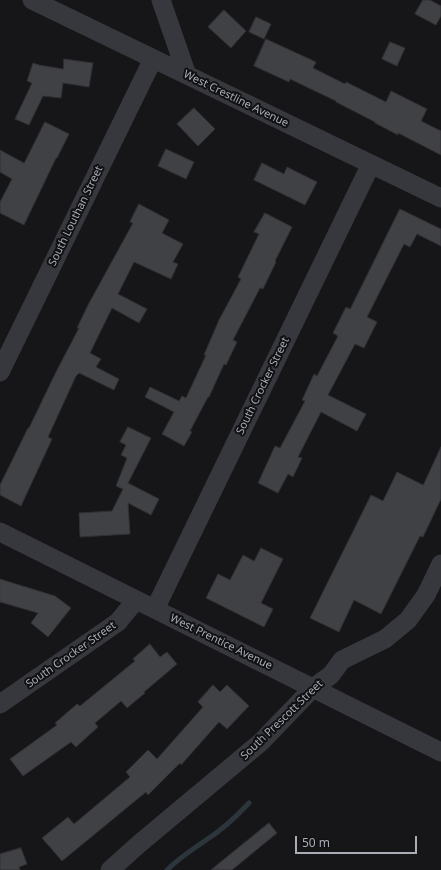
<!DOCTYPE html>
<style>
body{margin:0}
#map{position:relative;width:441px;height:870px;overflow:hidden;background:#161618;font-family:"Noto Sans",sans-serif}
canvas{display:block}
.scale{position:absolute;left:295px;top:836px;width:122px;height:18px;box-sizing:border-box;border:2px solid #a8adb8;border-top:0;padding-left:5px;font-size:12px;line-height:14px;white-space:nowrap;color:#a8adb8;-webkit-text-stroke:3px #111113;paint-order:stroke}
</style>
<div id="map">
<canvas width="441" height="870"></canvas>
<div class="scale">50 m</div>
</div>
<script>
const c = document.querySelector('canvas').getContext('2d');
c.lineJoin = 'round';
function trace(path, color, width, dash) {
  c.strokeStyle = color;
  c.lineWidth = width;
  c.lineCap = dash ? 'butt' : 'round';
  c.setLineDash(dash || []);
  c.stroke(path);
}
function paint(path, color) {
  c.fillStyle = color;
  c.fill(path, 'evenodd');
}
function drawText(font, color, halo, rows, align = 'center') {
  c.font = font + ' "Noto Sans",sans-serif';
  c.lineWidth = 4;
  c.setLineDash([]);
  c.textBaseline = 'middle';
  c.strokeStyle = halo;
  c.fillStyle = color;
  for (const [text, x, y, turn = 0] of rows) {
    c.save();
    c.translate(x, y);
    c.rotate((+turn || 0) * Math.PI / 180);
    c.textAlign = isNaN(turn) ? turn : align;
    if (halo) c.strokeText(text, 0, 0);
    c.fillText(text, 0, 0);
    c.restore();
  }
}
const stream = new Path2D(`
 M 167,870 C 179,858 192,850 206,840 C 222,830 236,817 249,803`);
const building = new Path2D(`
 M 423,0 L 430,0 L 441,6 L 441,16 L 436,25 L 415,14 Z
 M 224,10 L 246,31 L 231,48 L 208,27 Z
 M 256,17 L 271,24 L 264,39 L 249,32 Z
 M 266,39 L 316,62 L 313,68 L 345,84 L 346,82 L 386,102 L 391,91 L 427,109 L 421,121 L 441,131 L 441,155 L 398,133 L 398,135 L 375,123 L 375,122 L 336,102 L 336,101 L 290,79 L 289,82 L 254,66 Z
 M 390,42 L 405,48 L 397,66 L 382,59 Z
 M 64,59 L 93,63 L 89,87 L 63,83 L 61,98 L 43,96 L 29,125 L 15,119 L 32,83 L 27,81 L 33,63 L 39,65 L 63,69 Z
 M 194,108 L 215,129 L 198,146 L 177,124 Z
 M 45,122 L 69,134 L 57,158 L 56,158 L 24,225 L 0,213 L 0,202 L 12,179 L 0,172 L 0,150 L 24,163 Z
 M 166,149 L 194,162 L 186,179 L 158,166 Z
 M 262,163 L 284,174 L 287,167 L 317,182 L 305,205 L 254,180 Z
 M 139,204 L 169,220 L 162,233 L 183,244 L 173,262 L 178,264 L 171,279 L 134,262 L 118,294 L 147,309 L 139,323 L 112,308 L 90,353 L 101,359 L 96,367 L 119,379 L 114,390 L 79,373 L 76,376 L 48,437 L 52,439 L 21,506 L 0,495 L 0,485 L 28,428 L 29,428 L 56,372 L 79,328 L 77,328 L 88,305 L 133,223 L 130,222 Z
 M 400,209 L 441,229 L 441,246 L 417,234 L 410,247 L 404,244 L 367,317 L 377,322 L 364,348 L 355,344 L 328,395 L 366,414 L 357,431 L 321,412 L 298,457 L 302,458 L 293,477 L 288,474 L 278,493 L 258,483 L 275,446 L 280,448 L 305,401 L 302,400 L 314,374 L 317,376 L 338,336 L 333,333 L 346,307 L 350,309 Z
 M 265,213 L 292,227 L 275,261 L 276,262 L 263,289 L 260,288 L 233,340 L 237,342 L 226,365 L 224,364 L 209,397 L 208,397 L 190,431 L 192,432 L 184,446 L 162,434 L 174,412 L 145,397 L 150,387 L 179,401 L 182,396 L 186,398 L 206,355 L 204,355 L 219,320 L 241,279 L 238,277 L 259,234 L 254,232 Z
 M 128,427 L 151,438 L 128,483 L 159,499 L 151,515 L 128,503 L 130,534 L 80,537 L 79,513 L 112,511 L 123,489 L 116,486 L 127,458 L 121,455 L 126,445 L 120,442 Z
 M 441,447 L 441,499 L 423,537 L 420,536 L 381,614 L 354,600 L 339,632 L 310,618 L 371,495 L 383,501 L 397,472 L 423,485 Z
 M 261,548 L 283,559 L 261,603 L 273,609 L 264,627 L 206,598 L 218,574 L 230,580 L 243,555 L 254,561 Z
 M 0,579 L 55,596 L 71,608 L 48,637 L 31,623 L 38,613 L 0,602 Z
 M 150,644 L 160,657 L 167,652 L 177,664 L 144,692 L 145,693 L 127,708 L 121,701 L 95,723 L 98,727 L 76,747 L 71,742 L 23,776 L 10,759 L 57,725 L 55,723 L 77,704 L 80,706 L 135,661 L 133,659 Z
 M 213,685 L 220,692 L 227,685 L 249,706 L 227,729 L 219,722 L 181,765 L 180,763 L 148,795 L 146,792 L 62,861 L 42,838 L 68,817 L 74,824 L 130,777 L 126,772 L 148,750 L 157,759 L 203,707 L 198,702 Z
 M 269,823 L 277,833 L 232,870 L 211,870 Z
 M 21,848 L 27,864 L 19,867 L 20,870 L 0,870 L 0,854 Z`);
const street = new Path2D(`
 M 32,0 L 441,198
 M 161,0 L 187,75
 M 0,372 L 153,59
 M 0,532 L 441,752
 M 155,609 L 371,164
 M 0,704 L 118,622 L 136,600
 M 110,870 L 139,844 L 261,742 L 313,688 L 331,675 L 342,660 L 385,639 L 408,620 L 426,595 L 441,564`);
const streetNames = [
 ["West Crestline Avenue",236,99,26],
 ["South Louthan Street",76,216,-64],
 ["South Crocker Street",263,386,-64],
 ["West Prentice Avenue",221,642,26],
 ["South Crocker Street",71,655,-35],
 ["South Prescott Street",282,720,-44]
];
trace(stream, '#2c353c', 5);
paint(building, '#404145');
trace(building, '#303034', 1);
trace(street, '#37383d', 19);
drawText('11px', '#a8adb8', '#111113', streetNames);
</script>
